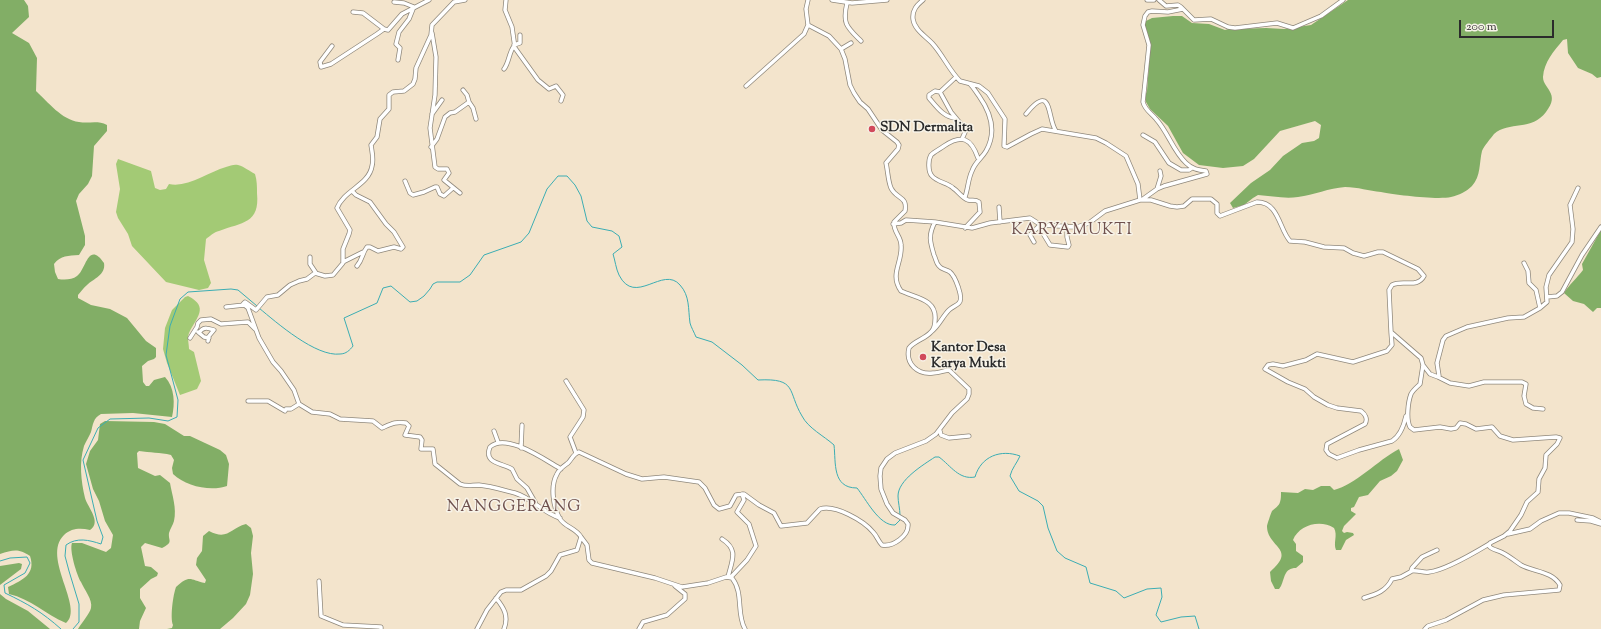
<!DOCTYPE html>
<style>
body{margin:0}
#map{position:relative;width:1601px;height:629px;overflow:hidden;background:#f3e4cc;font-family:"Sorts Mill Goudy",serif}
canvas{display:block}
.scale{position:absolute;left:1459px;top:20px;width:95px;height:18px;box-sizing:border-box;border:2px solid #2b2b2b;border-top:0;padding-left:5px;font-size:12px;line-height:14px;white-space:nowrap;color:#2b2b2b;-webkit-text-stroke:3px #f7f3e8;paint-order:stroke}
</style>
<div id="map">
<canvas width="1601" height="629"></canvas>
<div class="scale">200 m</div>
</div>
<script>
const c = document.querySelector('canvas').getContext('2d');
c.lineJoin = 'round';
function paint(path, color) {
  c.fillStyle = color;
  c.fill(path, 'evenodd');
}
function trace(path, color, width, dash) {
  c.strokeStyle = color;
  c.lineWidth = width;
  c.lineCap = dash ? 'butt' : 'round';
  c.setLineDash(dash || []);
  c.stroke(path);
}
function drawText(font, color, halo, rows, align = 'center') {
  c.font = font + ' "Sorts Mill Goudy",serif';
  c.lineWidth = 3;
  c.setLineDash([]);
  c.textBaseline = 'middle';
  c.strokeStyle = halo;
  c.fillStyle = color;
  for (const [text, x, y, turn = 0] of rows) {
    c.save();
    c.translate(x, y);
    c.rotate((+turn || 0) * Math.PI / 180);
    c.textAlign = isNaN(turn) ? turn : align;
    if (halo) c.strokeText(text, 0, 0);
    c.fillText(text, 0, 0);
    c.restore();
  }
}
const green = new Path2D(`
 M 118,159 L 151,171 L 155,188 L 160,190 L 166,189 L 169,184 C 188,188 208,172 226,167 C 230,166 234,164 238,165 C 245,167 249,171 255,174 C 257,180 257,187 257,193 C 260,224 242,222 219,231 C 214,232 210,236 206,239 L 204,260 L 211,283 L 208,288 L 199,290 L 166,282 L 132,246 L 128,234 L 118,218 L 116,212 L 120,189 L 116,164 Z
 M 188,296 C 210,307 196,318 189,333 C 187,338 189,344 189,349 L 194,352 L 201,381 L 197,389 L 180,395 L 167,363 L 163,349 L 165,328 L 172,310 L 185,297 Z`);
const forest = new Path2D(`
 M 0,0 L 24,0 L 28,6 L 29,17 L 12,33 L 29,43 L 37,58 L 36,91 C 48,102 62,120 79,122 C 89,124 97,120 107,125 L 107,131 L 94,146 L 92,176 L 88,184 L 79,194 L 76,201 L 85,236 L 85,245 L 79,255 C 68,256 61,255 54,264 L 55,272 L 58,279 C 64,280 72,280 77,276 C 86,270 88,240 104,263 C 106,275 93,279 87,285 C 83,288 81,292 78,295 L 78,298 L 91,305 L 110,309 L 127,318 L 146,341 L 156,348 L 156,357 L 154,359 L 148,361 L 142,366 L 143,382 L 146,386 L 149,386 L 154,380 L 165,377 C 175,388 175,404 172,417 L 133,413 L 101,414 C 93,418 93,425 91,432 C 89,437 86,441 84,446 C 79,462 81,481 85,498 C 88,508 102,522 90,530 C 80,528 72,528 64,535 C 41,557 85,608 66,623 C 45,614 31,599 9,594 L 8,587 C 23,580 36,574 30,556 C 18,548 13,550 0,554 Z
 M 1348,0 L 1601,0 L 1601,77 L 1597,78 L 1592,74 L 1578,68 L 1568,53 L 1567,39 L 1563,40 C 1554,51 1544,62 1543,77 C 1543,89 1561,93 1546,112 C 1532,131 1509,121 1494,134 C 1491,138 1484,146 1482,151 C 1479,163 1481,176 1472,186 C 1466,192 1459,195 1451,197 C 1437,200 1397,195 1381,192 C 1369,191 1358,187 1345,187 C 1329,188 1314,195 1298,197 C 1285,199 1271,196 1258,195 L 1253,198 L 1244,205 L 1233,208 L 1230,203 L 1251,183 L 1270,170 L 1283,156 L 1302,143 L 1314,141 L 1319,138 L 1321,125 L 1315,121 L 1280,131 L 1254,159 L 1243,166 L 1223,168 L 1199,165 L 1183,153 L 1168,126 L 1150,109 L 1146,102 L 1145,96 L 1147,91 L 1150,50 L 1144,26 L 1146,21 L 1152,18 L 1173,16 L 1182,16 L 1192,23 L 1209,24 L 1225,30 L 1232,28 L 1236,29 L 1266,28 L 1284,29 L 1311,25 Z
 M 1601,230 L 1601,308 L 1597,308 L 1593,312 L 1584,304 L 1573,301 L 1564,293 C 1569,285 1577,278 1583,270 L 1582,264 Z
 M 105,421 L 154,422 L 165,424 L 184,436 L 190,436 L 220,450 L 226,455 L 229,464 L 227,486 C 210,492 186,486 173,474 L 172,468 L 174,460 L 171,455 C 160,452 150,453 139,451 L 137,453 L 138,468 L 155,476 L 160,475 L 170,483 C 172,495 177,508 174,521 C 173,525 170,529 169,533 C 168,541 174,542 162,548 L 145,543 L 141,547 L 145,566 L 151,567 L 158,573 L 157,576 L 151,579 L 140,589 L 140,598 L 146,608 L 140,621 L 139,629 L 78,629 C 81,624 90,613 91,608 C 93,600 84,589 81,582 C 77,576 69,550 72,543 L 82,543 L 106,552 L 111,548 L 113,535 L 105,521 L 99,501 L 93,489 L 86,464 L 90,451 L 98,440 L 100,424 Z
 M 1399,449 L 1403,460 L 1397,471 L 1391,476 L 1380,481 L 1368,495 L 1359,497 L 1354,507 L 1351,508 L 1351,511 L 1356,514 L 1344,526 L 1342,531 L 1344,533 L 1347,532 L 1353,533 L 1354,535 L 1346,540 L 1341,550 L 1336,550 C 1333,543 1338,535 1334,528 C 1320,519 1299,525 1293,540 L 1296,544 L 1296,551 L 1303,556 L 1303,562 L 1296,568 C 1284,568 1285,578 1281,586 L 1279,589 L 1275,589 L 1271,581 L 1270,572 C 1298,548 1267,548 1267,526 C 1267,525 1271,513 1272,511 C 1275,508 1279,506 1280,502 C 1281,499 1281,496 1281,492 L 1298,493 L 1305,489 L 1313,490 L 1321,486 L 1330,486 L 1334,490 C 1355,485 1378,460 1399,449 Z
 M 246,524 L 251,528 L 253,536 L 251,553 L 253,574 L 250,595 L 246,604 L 233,618 L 220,629 L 167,629 L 172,628 L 173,625 C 170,618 173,595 176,587 C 190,574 190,580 205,583 L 206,580 L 196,565 L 197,558 L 202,551 L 203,536 L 209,531 C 228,541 230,528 246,524 Z
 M 19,563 L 22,564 L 21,569 L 0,585 L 0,566 Z
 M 0,594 L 6,599 L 28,611 L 50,629 L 0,629 Z`);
const stream = new Path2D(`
 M 259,308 C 277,323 316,357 340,354 C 346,354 350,350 353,346 L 344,318 L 377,303 L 383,288 L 391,286 L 410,302 L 417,301 L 424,296 L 430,289 L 433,284 L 437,282 L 460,282 L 470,275 L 484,255 L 521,242 L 529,233 L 547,189 L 558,176 L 567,176 L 575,185 L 581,196 L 587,221 L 592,227 L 612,231 L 619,236 L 622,247 L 613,254 C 615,260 616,269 619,275 C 635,307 663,265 680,285 C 690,296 688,309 690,323 C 691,327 694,332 696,337 L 712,342 L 742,365 L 758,380 C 798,378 787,391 802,416 C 808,428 824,436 834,445 C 836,463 832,488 857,488 C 866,499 879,526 895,525 L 900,520
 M 900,515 C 900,509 898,502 898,496 C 898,480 923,465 935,457 L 939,457 C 951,466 959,480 975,477 C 981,456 1001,449 1020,456 C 1017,463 1012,468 1010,476 L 1019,491 L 1038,501 L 1043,506 L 1048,528 L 1057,551 L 1065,558 L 1086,567 L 1090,583 L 1116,591 L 1124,598 L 1147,589 L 1161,588 L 1162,597 L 1156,615 L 1161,622 L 1181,617 L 1195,616 L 1199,629
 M 0,561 L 10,558 L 27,557 L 30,563 L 25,573 L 4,585 L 5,593 C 28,604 42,612 61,629
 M 73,629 L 79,622 L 79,604 L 69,571 L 65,556 L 66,545 C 77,537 89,540 101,544 L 103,537 L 97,521 L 83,460 L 98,428 L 110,419 L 149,418 L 168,421 L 177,417 L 178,400 L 166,355 L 170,326 L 180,299 L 188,292 L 231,289 L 238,290 L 257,306`);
const minor = new Path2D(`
 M 465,0 L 454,2 L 432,25 L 431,35 L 416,68 L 415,79 L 413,84 L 404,91 L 393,92 L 389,95 L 389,109 L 380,119 L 377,137 L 371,145 C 372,152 374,159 372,166 C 369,185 344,190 337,208 L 350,230 L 349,234 L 343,249 L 343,263 L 333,275 L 325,276 L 315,273 L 307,279 L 299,281 L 290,285 L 278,295 L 267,297 L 256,310 L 245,302 L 243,304 L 248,308 L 259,338 L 273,362 L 281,371 L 294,390 L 299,404 L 312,412 L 330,414 L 340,419 L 373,421 L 382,428 C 391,424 396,421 406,423 L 409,426 L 405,435 L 420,437 L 422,440 L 421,449 L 433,449 L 435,464 L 460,484 C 466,487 472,485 479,485 C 490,486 503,490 515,493 C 532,498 543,513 560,518
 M 506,0 L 505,10 L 512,27 L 515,48 L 538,80 L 549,89 L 556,86 L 563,95 L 561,101
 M 832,0 L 852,3 L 887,0
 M 923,0 C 917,5 912,10 913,19 C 914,29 925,36 932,43 C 943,55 949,70 960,81 L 979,86 L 988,93 L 1005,119 L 1004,146 L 1007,147 L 1031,134 L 1042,129 L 1096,138 L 1106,143 L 1126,156 L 1138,184 L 1140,200
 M 1147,0 L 1154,0
 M 1159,0 L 1166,6 L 1178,5 L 1181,7 L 1194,20 L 1211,19 L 1228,27 L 1235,28 L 1277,23 L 1293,28 L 1321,16 L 1343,0
 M 394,2 L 404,3 L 414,7
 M 847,3 C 842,24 847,27 861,41
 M 353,12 L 363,13 L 384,29
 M 432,33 L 436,57 L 435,95 L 430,128 L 435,167 L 438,169 L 447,169 L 449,173 L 444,180 L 460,193
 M 514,45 L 520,43 L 520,35
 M 332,46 L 320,62 L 321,67 L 331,64 L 377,34 L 384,29 L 388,30 L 402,14 L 429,0
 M 841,49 L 851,43
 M 398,60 L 400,48 L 396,44 L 399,32 L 409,19 L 413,9
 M 504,69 C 509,63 509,52 514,46
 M 956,77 L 940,92 L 951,112 L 966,130 L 962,139
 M 746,86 L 804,34 L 808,25
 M 940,92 L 935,91 L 929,95 L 929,98 C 936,106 944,118 956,118
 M 469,102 L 473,108 L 476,119
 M 432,114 L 442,100
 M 1026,114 C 1053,80 1047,120 1056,131
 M 1143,135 L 1155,142 L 1169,163 L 1181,170 L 1189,170 L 1192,168
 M 431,147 L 437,139 L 445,117 L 450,113 L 455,112 L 469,102 L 467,95 L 463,90
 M 405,181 L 410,193 L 413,195 L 424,192 L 435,187 L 437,187 L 440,194 L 444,196 L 453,188
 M 1157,189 L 1161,176 L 1160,171
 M 352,191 L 356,195 L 370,202 L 386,224 L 394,232 L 403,247 L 401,249 L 394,247 L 378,251 L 370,247 L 367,247 C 362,253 363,259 357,266
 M 965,197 C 968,189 968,179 972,171 C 975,162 982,158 986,151 C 997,132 991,113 979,96 C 976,92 974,88 970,84
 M 1143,199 L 1157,189 L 1164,186 L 1207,174 L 1206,171 C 1198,170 1192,169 1186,163 C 1173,151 1168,132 1156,119 C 1151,113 1145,110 1143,102 L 1149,45 L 1143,25 L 1145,16 L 1148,12 L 1152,11 L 1168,12 L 1183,9
 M 999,207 L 1000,222
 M 893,224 L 901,223 L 906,220 L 935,222
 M 1039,227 L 1050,245 L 1068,247 L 1069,245 L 1067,237 L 1067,226
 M 965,228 L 980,212 L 979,202 C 975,199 972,201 968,200 C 962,198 958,191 953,188 C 948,183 937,182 932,176 C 928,172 928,160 931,155 C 934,152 940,149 944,146 C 962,134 971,138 978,158
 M 1034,242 L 1030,235 L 1040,225
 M 310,257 L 310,264 L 316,273
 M 343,262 L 363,252
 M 1524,263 L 1528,271 L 1529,283 L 1536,290 L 1540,308
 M 1547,297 L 1557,296 L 1562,292 L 1582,255 L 1601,227
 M 226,307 L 244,305
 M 198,332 L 204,337 L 209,338
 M 931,332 C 939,326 942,317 949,310 C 952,307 956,306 959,303 C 964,298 955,276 950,272 C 946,269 942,270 939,266 C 936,263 936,259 934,255 C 930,242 928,235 935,222 L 972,228 L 990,223 L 1030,218 L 1041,225 L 1077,227 L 1089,223 L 1105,211 L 1140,200 L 1151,200 L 1170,206 L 1177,207 L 1184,206 L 1192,199 L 1211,199 L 1217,204 L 1217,213 L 1220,216 L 1257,202 C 1279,202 1279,229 1290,241 L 1305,242 L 1324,247 L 1344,248 L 1353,253 L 1364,256 L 1378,252 L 1383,252 L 1418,269 L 1424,276 C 1417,289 1403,279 1392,285 L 1389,290 L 1391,332 L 1421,358 L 1423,365 L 1420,384 C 1417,387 1413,390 1411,394 C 1408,402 1406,419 1410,427 L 1414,430 L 1440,427 L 1451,429 L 1456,428 L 1460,423 L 1466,424 L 1476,429 L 1492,427 L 1500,436 L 1513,440 L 1556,437 L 1560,438 L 1557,444 L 1546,455 L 1545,468 L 1539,479 L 1538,492 L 1527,502 L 1521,515 L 1510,531 L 1504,536 L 1490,543 L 1489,546 C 1492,550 1498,550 1503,553 C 1509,556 1515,561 1521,565 C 1534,572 1552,571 1560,585 L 1559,590 L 1504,595 L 1483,600 L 1446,620 L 1428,626 L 1425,629
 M 1391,332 L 1392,345 L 1387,351 L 1353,362 L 1317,354 L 1306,360 L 1283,366 L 1273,364 L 1268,365 L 1265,369 L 1288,382 L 1305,389 L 1314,397 L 1328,405 L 1337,408 L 1361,411 C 1365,414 1368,419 1365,424 L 1327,444 L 1326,450 L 1329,454 L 1337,458 L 1359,450 L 1392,441 C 1400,436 1404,425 1406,416
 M 199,333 C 203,326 208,328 214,330 L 209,336 L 208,341
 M 190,338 L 197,327 L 198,323 L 201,320 L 211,319 L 221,324 L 248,322 L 255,329
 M 1423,365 L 1430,374 L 1438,377 L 1439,376 L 1437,363 L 1443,340 L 1446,336 L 1467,327 L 1508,318 L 1524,317 L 1540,308 L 1547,302 L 1546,287 L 1549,275 L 1572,242 L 1573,229 L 1570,205 L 1578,188
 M 1438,377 L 1450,383 L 1469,386 L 1484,382 L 1522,382 L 1526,384 L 1524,396 L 1526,404 L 1533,408 L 1543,409
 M 566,381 L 584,410 L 583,417 L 570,437 L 576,453
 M 248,401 L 268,401 L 285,411 L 286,409 L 291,409 L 299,404
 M 494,431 L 498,442
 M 940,431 L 941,435 L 949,438 L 969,436
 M 521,448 L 522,425
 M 535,502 L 527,488 L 517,479 L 512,469 C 503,463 483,464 490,447 C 506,432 545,460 561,469
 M 1577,520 L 1591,521 L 1601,524
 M 1508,534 L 1530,529 L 1541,521 L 1559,513 L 1569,513 L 1593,518 L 1601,522
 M 581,537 L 587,545 L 589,560 L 592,563 L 655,578 L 682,587 L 708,583 L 726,577 L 732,578 C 744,593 736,614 745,629
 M 722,539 C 739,550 732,560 728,577
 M 1437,550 L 1422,557 L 1412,568 L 1411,571 C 1419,570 1423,573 1429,572 C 1446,570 1474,553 1489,544
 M 731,577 L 747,560 L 756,546 L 749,524 L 737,512 L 744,500 L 742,494
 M 319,581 L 321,616 L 343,625 L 381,627 L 381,629
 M 496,598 C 504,608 509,616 504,629
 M 1364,598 C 1377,594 1386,591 1392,579 L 1401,577 L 1412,571
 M 477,629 L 487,610 L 501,592 L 506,590 L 521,590 L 546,576 L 551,571 L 560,555 L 577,550 L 581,537 C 576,528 565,527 560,519 C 553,507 550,486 557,474 C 559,469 564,466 568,463 C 572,459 573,454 579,452 L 626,474 L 642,479 L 664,477 L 699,482 L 705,488 L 714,505 L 719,509 L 730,506 L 736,495 L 744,494 L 759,505 L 774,513 L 781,526 L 807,523 L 820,509 C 835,504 864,521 873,532 C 877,536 878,541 882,545 C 893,547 909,536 908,524 L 905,520 L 893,513 L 887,504 L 881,489 L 880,476 L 881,468 L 887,459 L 895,453 L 926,441 L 936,434 L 952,413 L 967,399 L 969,394 L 969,389 L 949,370 C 943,371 938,373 933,373 C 918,375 905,364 909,348 C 914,341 925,339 931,332 C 934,329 935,324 935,320 C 937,299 916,298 901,291 C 889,274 903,262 901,245 C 901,236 893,232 894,222 L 905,211 C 908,196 896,199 891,188 C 888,181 888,172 886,163 L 898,149 L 899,145 L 897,142 L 882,130 L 868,109 L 860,102 L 854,93 L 850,85 L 845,59 L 841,49 L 829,36 L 808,25 L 806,9 L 808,0
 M 639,629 L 643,622 L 667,615 L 685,599 L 685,594 L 675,586`);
const markers = [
 [872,129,4,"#d1495b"],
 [923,357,4,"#d1495b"]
];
const poiNames = [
 ["SDN Dermalita",880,129],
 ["Kantor Desa",931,349],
 ["Karya Mukti",931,365]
];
const quarterNames = [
 ["KARYAMUKTI",1072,231],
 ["NANGGERANG",514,508]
];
paint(green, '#a3ca75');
paint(forest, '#82ae66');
trace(stream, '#3badb3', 1);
trace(minor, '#8f887c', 5);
trace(minor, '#fff', 3.5);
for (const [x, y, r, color] of markers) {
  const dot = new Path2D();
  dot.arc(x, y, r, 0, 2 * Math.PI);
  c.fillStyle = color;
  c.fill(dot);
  trace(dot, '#f7f3e8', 1.5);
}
drawText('bold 14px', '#2b2b2b', '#f7f3e8', poiNames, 'left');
c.letterSpacing = '1px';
drawText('16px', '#6e504d', '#f7f3e8', quarterNames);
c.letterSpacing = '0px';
</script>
